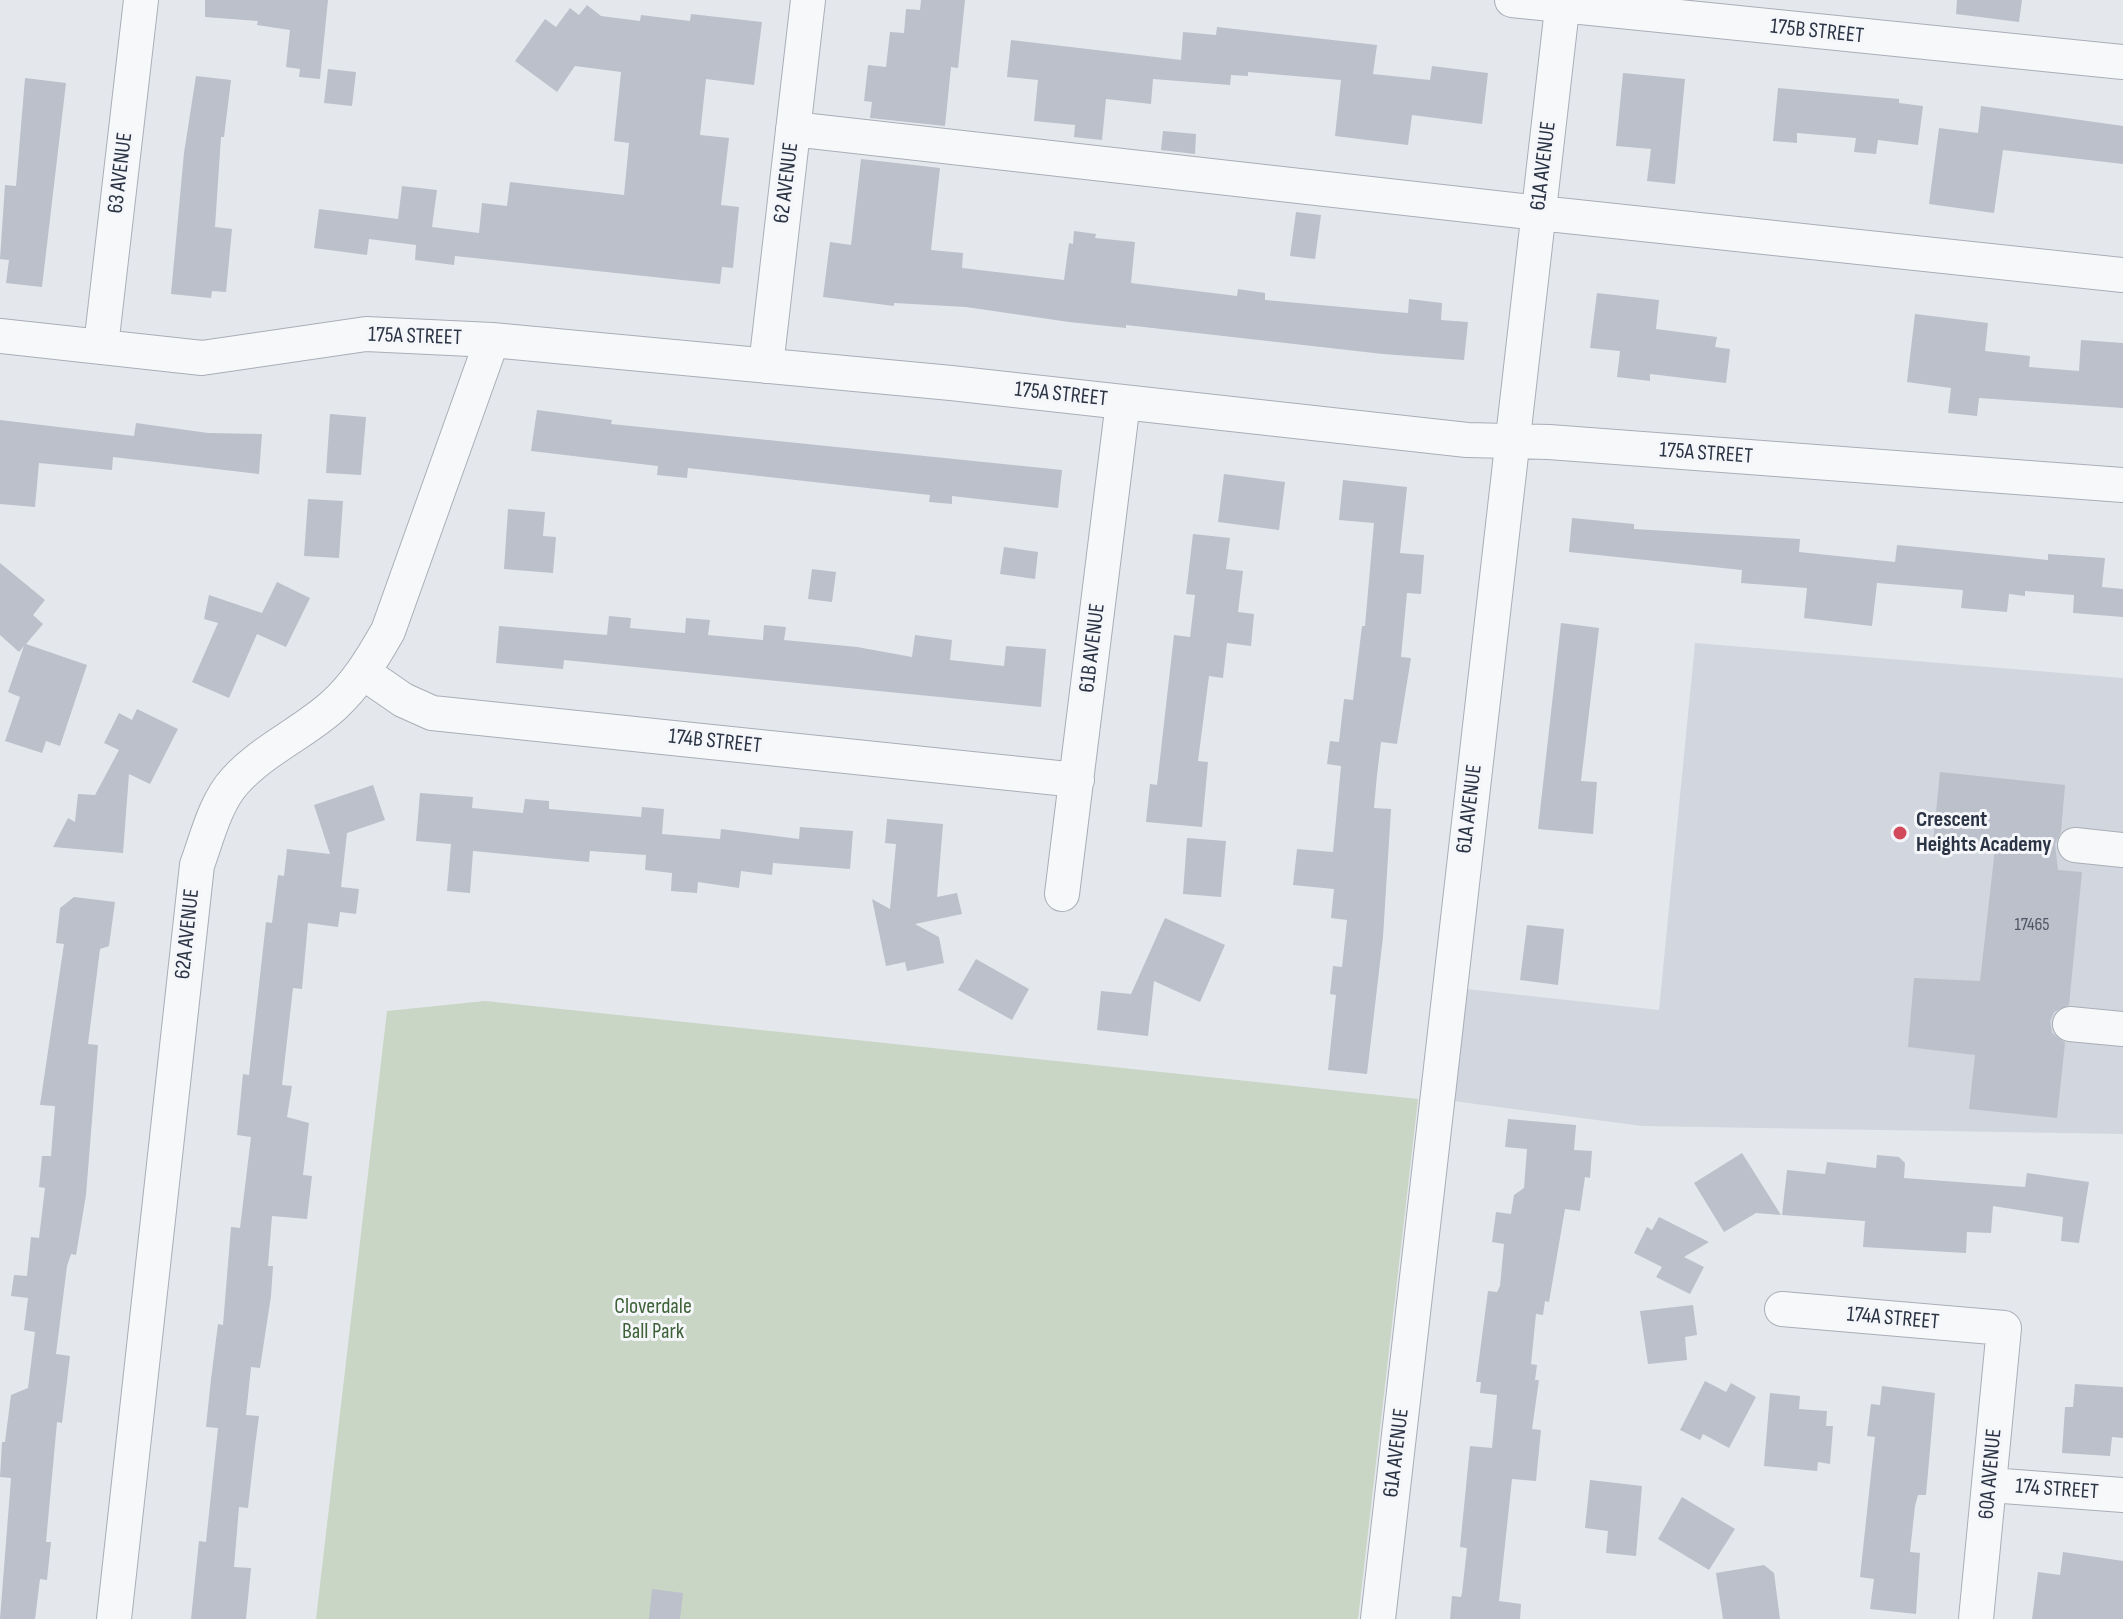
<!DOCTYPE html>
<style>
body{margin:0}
canvas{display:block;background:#e4e7ec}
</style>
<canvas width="2123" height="1619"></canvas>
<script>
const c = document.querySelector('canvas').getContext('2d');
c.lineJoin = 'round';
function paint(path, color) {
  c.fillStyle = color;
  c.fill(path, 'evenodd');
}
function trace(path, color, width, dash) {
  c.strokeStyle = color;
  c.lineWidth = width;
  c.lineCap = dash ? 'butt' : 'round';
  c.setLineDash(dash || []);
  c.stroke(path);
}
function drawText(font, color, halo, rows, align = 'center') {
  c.font = font + ' "Sofia Sans Condensed",sans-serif';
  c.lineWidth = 6;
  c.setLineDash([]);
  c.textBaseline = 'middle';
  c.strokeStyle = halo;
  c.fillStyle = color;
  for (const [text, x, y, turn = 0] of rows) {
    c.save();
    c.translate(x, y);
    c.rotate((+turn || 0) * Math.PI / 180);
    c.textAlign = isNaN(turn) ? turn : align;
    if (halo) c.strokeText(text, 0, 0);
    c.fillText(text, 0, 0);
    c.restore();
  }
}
const built = new Path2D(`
 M 1695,643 L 2123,678 L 2123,1134 L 1642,1126 L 1453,1101 L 1466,989 L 1659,1010 Z`);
const green = new Path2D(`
 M 485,1001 L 1418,1099 L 1358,1619 L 316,1619 L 387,1011 Z`);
const building = new Path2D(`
 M 205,0 L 328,0 L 320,79 L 299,77 L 300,69 L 286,67 L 290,30 L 257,25 L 258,21 L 205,17 Z
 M 921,0 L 965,0 L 958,68 L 951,67 L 945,126 L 870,118 L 872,102 L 864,101 L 868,65 L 886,67 L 890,32 L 904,33 L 906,9 L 920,10 Z
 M 1957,0 L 2022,0 L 2019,22 L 1956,14 Z
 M 587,5 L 601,16 L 640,21 L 641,15 L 690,21 L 691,14 L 762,22 L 754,85 L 706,79 L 700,135 L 729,138 L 721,205 L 739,207 L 733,268 L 722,267 L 720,284 L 455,256 L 454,265 L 415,260 L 416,245 L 369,239 L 367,255 L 314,248 L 319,209 L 398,219 L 402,186 L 437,190 L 432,227 L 479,233 L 482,203 L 507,206 L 510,182 L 624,195 L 629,143 L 614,141 L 621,72 L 575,66 L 557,92 L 515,61 L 545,19 L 556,27 L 570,8 L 579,15 Z
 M 1217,27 L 1377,45 L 1373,74 L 1430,80 L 1432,66 L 1488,73 L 1482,124 L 1412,115 L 1408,145 L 1335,136 L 1341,80 L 1248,72 L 1248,76 L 1231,75 L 1230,85 L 1153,79 L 1151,104 L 1106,99 L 1102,140 L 1074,137 L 1075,125 L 1034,121 L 1038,80 L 1007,77 L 1011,40 L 1181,60 L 1183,32 L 1216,35 Z
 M 328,69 L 356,72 L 352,106 L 324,103 Z
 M 1623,73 L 1685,79 L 1675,184 L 1647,181 L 1651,149 L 1616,146 Z
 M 196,76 L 231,80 L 224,137 L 221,137 L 215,227 L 232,229 L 226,292 L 212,291 L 211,298 L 171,294 L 184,153 Z
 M 25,78 L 66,83 L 42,287 L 6,283 L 9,260 L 0,259 L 5,185 L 16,186 Z
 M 1778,88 L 1899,99 L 1899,103 L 1923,106 L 1918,145 L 1878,140 L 1876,154 L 1854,152 L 1856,138 L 1797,133 L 1797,143 L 1773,141 Z
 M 1981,106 L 2123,126 L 2123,164 L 2003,150 L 1994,213 L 1929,204 L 1939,128 L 1978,133 Z
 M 1163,131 L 1196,134 L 1195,154 L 1161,150 Z
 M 861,159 L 940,168 L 931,250 L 963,253 L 962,268 L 1064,280 L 1069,243 L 1073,244 L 1074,231 L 1096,234 L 1095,238 L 1135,242 L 1131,283 L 1237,296 L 1238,289 L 1265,293 L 1265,300 L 1408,313 L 1409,299 L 1442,303 L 1441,320 L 1468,322 L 1464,360 L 1383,354 L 1126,325 L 1126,328 L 1069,322 L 966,307 L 894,303 L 894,306 L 823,297 L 830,242 L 851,245 Z
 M 1296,212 L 1321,215 L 1315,259 L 1290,256 Z
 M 1597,293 L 1659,300 L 1656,329 L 1717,337 L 1715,347 L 1730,349 L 1726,383 L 1650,374 L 1650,381 L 1617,377 L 1620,351 L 1590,348 Z
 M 1915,314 L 1988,323 L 1985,351 L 2030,356 L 2029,367 L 2079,371 L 2081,340 L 2123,343 L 2123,408 L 1979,398 L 1977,416 L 1948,413 L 1951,388 L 1907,382 Z
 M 537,410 L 612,420 L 611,424 L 1062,470 L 1058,508 L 952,496 L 952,504 L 929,502 L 930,495 L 688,468 L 687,478 L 657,475 L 658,466 L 531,451 Z
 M 330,414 L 366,417 L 361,475 L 326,473 Z
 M 0,420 L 134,436 L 136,423 L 208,433 L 262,434 L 259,474 L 113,457 L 112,470 L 39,463 L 35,507 L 0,504 Z
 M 1224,474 L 1285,482 L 1279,530 L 1218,522 Z
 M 1343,480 L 1407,487 L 1400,553 L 1424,555 L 1421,594 L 1407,593 L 1401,657 L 1411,658 L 1397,744 L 1381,742 L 1377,775 L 1374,808 L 1391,809 L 1383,937 L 1367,1074 L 1328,1070 L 1336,995 L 1330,994 L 1333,966 L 1342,967 L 1347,920 L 1331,918 L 1334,889 L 1293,885 L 1297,849 L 1333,852 L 1341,766 L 1327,764 L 1330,741 L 1339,742 L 1344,699 L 1353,700 L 1362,626 L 1365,626 L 1374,523 L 1339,520 Z
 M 308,499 L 343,501 L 339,558 L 304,556 Z
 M 508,509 L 545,512 L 543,536 L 556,537 L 553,573 L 504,569 Z
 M 1572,518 L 1634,524 L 1634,529 L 1800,539 L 1799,552 L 1895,562 L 1897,545 L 2048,560 L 2048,554 L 2105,558 L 2102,587 L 2123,589 L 2123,617 L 2073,613 L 2074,595 L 2025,591 L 2025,596 L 2009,594 L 2007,612 L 1961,608 L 1963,590 L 1877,583 L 1872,626 L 1804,618 L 1807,588 L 1741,583 L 1742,570 L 1569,552 Z
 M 1193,534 L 1230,538 L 1226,569 L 1243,571 L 1238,612 L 1254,614 L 1251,646 L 1227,643 L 1223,678 L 1209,676 L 1198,761 L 1208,762 L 1202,827 L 1146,822 L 1150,784 L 1157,785 L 1174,635 L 1190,637 L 1195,595 L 1186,594 Z
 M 1004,547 L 1038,552 L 1035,579 L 1000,574 Z
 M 0,563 L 45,600 L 33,615 L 43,624 L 26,644 L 87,665 L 60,746 L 46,741 L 42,753 L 5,741 L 20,697 L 8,692 L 24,646 L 19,652 L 0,635 Z
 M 812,569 L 836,572 L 832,602 L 808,599 Z
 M 277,582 L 310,598 L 286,647 L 257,634 L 229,698 L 192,682 L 218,623 L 204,619 L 209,595 L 262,613 Z
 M 609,616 L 631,618 L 630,628 L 685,633 L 686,618 L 710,620 L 708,635 L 763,640 L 764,625 L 786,627 L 784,640 L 857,647 L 912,657 L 915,635 L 952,640 L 950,660 L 1004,666 L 1006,646 L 1046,649 L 1041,707 L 564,660 L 563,669 L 496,663 L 499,626 L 607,635 Z
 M 1561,623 L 1599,628 L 1581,781 L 1597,782 L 1593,834 L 1538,829 Z
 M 137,709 L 178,729 L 150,784 L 129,774 L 123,853 L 53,847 L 68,818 L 75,822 L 78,794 L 95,795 L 119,750 L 104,743 L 119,713 L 132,720 Z
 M 1940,772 L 2065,785 L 2061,832 L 2055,844 L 2058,870 L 2082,872 L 2069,1005 L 2054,1012 L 2050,1021 L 2052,1033 L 2065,1043 L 2057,1118 L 1969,1109 L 1975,1055 L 1908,1047 L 1914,978 L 1980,981 L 1995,849 L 1933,842 Z
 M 373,785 L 385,820 L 347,833 L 341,887 L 359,889 L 356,914 L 340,912 L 338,927 L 308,923 L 302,989 L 293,988 L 282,1085 L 292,1086 L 287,1117 L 309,1123 L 303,1175 L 312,1176 L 307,1219 L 272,1216 L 268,1266 L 273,1266 L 271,1296 L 260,1368 L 251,1367 L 246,1415 L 259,1416 L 255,1446 L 248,1508 L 239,1507 L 234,1567 L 251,1568 L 246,1619 L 191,1619 L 199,1541 L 206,1542 L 218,1428 L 206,1427 L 211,1379 L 218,1324 L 223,1325 L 231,1227 L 240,1228 L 251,1137 L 237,1135 L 243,1074 L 249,1075 L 266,922 L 272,923 L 278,875 L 284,876 L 287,849 L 330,854 L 314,805 Z
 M 420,793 L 473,797 L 472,808 L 523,813 L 525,799 L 549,801 L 549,809 L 641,817 L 642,807 L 664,809 L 662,834 L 720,839 L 721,829 L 799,839 L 800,827 L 853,831 L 850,869 L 773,863 L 772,875 L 741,871 L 739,888 L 698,882 L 697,893 L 671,891 L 672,873 L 645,870 L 646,855 L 590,851 L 589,862 L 473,851 L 470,893 L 447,891 L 451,844 L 416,841 Z
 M 887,819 L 943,824 L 937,897 L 957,893 L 962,914 L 915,924 L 939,937 L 944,963 L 907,971 L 905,962 L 886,966 L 872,899 L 890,909 L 896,844 L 885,843 Z
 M 1187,838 L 1226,841 L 1221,897 L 1183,894 Z
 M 74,897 L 115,902 L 109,946 L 100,949 L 88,1044 L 98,1045 L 86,1195 L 76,1255 L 71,1254 L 67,1266 L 56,1354 L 70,1356 L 62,1423 L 57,1422 L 46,1542 L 51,1542 L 47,1580 L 40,1579 L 35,1619 L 0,1619 L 11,1478 L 0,1477 L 2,1442 L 5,1442 L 11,1395 L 28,1388 L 35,1332 L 24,1330 L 28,1298 L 11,1296 L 14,1275 L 27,1276 L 31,1237 L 39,1238 L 45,1188 L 39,1187 L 42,1156 L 51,1156 L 55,1106 L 40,1105 L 64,944 L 56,943 L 60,908 Z
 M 1165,918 L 1225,945 L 1200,1002 L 1154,981 L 1148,1036 L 1097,1030 L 1101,991 L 1131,994 Z
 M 1527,925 L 1564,929 L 1558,985 L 1520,980 Z
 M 976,959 L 1029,989 L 1012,1020 L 958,990 Z
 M 1508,1119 L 1576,1125 L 1574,1150 L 1592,1151 L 1590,1178 L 1585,1177 L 1580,1211 L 1565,1209 L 1549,1302 L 1545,1301 L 1543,1315 L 1536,1314 L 1531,1364 L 1537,1365 L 1535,1380 L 1539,1380 L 1532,1429 L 1541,1430 L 1536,1481 L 1512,1479 L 1499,1601 L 1521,1604 L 1520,1619 L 1450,1619 L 1452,1596 L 1461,1597 L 1462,1593 L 1467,1548 L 1460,1547 L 1470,1446 L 1492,1448 L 1497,1395 L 1480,1393 L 1481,1382 L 1476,1382 L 1488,1291 L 1497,1292 L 1500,1286 L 1504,1244 L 1492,1242 L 1496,1212 L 1511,1214 L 1514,1195 L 1524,1188 L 1527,1149 L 1505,1147 Z
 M 1742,1153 L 1781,1215 L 1756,1213 L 1724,1232 L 1694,1183 Z
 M 1877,1155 L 1899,1157 L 1905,1163 L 1904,1178 L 2025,1187 L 2027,1173 L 2089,1182 L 2079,1243 L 2061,1241 L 2063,1217 L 1993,1206 L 1991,1233 L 1967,1232 L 1966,1253 L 1863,1247 L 1865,1221 L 1782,1215 L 1787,1170 L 1825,1174 L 1827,1162 L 1876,1168 Z
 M 1659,1217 L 1709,1242 L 1684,1257 L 1704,1267 L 1690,1294 L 1656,1277 L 1662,1267 L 1634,1253 L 1647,1227 L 1652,1230 Z
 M 1693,1305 L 1697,1335 L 1685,1337 L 1687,1360 L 1648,1364 L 1640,1311 Z
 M 1705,1381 L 1726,1392 L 1731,1383 L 1756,1397 L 1729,1448 L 1703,1434 L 1700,1440 L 1680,1430 Z
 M 2075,1384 L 2123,1387 L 2123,1438 L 2112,1437 L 2110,1456 L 2062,1453 L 2065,1407 L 2073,1407 Z
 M 1882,1386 L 1935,1393 L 1926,1495 L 1918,1495 L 1915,1506 L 1910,1552 L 1920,1553 L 1916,1614 L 1870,1609 L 1874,1579 L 1860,1577 L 1875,1437 L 1867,1436 L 1871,1404 L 1880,1405 Z
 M 1770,1393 L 1800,1396 L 1799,1409 L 1827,1411 L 1826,1426 L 1833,1426 L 1830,1464 L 1818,1462 L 1817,1471 L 1764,1466 Z
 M 1590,1480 L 1642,1486 L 1636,1556 L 1606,1553 L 1608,1531 L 1585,1528 Z
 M 1682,1497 L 1735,1529 L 1709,1570 L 1658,1539 Z
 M 2063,1552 L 2123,1561 L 2123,1619 L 2032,1619 L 2038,1572 L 2060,1575 Z
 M 1764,1565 L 1774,1573 L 1780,1619 L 1723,1619 L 1716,1573 Z
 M 652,1589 L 683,1593 L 680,1619 L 649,1619 Z`);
const minor = new Path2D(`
 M 1512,0 L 2123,62
 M 793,129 L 1539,213 L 2123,275
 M 0,336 L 202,358 L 366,334 L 492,340 L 951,383 L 1467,440 L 1549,442 L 2123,485
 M 101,346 L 141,0
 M 766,366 L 808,0
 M 364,673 L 403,700 L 432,713 L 1077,780
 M 2075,845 L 2123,850
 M 1062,894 L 1123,402
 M 2070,1024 L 2123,1029
 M 1782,1309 L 2004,1328 L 1976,1619
 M 1990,1485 L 2123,1495
 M 114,1619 L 197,865 C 207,838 215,803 235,781 C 263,750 303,733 333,706 C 357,684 372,659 388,631 L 492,340
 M 1378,1619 L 1563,0`);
const markers = [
 [1900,833,8,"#d1495b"]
];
const numberNames = [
 ["17465",2032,925]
];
const streetNames = [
 ["175B STREET",1817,32,6],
 ["61A AVENUE",1544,166,-83],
 ["63 AVENUE",121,173,-83],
 ["62 AVENUE",787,183,-83],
 ["175A STREET",415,337,2],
 ["175A STREET",1061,395,6],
 ["175A STREET",1706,454,4],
 ["61B AVENUE",1093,648,-83],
 ["174B STREET",715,742,6],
 ["61A AVENUE",1470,809,-83],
 ["62A AVENUE",188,934,-84],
 ["174A STREET",1893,1319,5],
 ["61A AVENUE",1397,1453,-83],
 ["60A AVENUE",1991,1474,-85],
 ["174 STREET",2057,1490,4]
];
const poiNames = [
 ["Crescent",1916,820],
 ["Heights Academy",1916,845]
];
const parkNames = [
 ["Cloverdale",653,1307],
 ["Ball Park",653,1332]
];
paint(built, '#d2d6de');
paint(green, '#c9d6c5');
paint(building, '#bbc0ca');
trace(minor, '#a9aeb7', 36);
trace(minor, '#f7f8fa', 34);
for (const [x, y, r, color] of markers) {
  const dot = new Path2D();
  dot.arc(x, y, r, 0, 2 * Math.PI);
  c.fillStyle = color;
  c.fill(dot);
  trace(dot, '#f4f6f9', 3);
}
drawText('18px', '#4f5766', null, numberNames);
drawText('22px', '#2b3445', '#f4f6f9', streetNames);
drawText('bold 22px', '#2b3445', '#f4f6f9', poiNames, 'left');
drawText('22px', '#3f6138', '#f4f6f9', parkNames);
</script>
